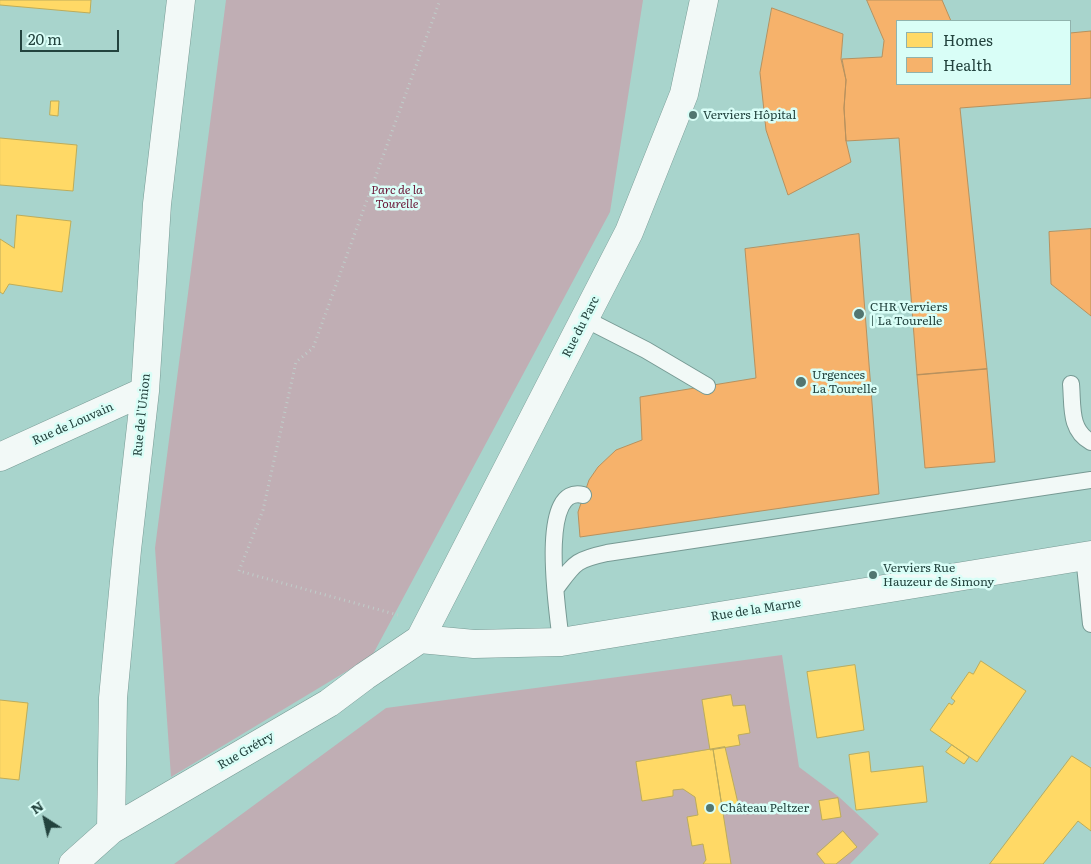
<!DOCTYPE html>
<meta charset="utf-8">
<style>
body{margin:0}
#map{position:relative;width:1091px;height:864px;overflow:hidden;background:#a8d4cc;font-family:Literata,serif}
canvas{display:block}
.legend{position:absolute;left:896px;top:20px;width:175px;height:65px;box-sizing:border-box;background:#d9fef7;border:1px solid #90b3ad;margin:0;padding:6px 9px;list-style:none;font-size:15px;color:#23433e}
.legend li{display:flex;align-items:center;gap:10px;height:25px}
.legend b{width:25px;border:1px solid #90b3ad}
.north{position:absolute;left:20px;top:794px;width:50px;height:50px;-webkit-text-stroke:4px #d9fef7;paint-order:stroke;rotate:325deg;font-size:14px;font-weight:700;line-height:20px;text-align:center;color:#23433e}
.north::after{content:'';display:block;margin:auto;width:18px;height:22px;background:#23433e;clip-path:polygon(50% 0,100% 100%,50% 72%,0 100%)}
.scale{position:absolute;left:20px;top:30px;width:99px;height:22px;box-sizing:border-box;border:2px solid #23433e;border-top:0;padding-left:6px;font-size:15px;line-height:18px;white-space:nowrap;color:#23433e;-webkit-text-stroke:4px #d9fef7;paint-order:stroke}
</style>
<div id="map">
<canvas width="1091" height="864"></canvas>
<ul class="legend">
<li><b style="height:14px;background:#ffd966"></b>Homes</li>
<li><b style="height:14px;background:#f6b26b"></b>Health</li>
</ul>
<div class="north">N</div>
<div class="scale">20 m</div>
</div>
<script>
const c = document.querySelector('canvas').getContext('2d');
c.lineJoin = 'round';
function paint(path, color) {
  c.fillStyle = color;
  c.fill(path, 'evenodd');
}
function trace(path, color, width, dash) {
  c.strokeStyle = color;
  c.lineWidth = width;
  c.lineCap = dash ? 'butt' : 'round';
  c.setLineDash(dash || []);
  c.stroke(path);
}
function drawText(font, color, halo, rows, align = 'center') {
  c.font = font + ' Literata,serif';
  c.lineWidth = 5;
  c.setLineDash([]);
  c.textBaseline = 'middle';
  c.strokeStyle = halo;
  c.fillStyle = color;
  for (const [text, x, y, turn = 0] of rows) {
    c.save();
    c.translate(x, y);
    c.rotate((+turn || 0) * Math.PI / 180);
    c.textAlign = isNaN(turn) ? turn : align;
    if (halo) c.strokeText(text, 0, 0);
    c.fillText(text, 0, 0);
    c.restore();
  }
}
const green = new Path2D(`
 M 226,0 L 643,0 L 610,212 L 372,656 L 171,777 L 155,548 Z
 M 782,655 L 799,767 L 839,797 L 879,834 L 850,864 L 174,864 L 386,708 Z`);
const homes = new Path2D(`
 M 0,0 L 91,0 L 90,13 L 0,5 Z
 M 51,101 L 59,101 L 58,116 L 50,115 Z
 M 0,138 L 77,145 L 73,191 L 0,185 Z
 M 17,215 L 71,221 L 62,292 L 9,284 L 3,294 L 0,292 L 0,239 L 14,248 Z
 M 981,661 L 1026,691 L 977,762 L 930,730 L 949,703 L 952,705 L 955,701 L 951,698 L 969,672 L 973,674 Z
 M 855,665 L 864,730 L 817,738 L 807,672 Z
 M 731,695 L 733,706 L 745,705 L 750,733 L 738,735 L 740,745 L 710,750 L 702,700 Z
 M 0,700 L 28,703 L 19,780 L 0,778 Z
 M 952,745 L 969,757 L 964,764 L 946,752 Z
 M 725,747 L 740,812 L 723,814 L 713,749 Z
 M 713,749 L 731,864 L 703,864 L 706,860 L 703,844 L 692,846 L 687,817 L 698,815 L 695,797 L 683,789 L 673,790 L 673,796 L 642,801 L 636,762 Z
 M 869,752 L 871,772 L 923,766 L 927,802 L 856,810 L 849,755 Z
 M 1072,756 L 1091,768 L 1091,831 L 1078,821 L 1043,864 L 990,864 Z
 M 838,798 L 841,817 L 822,820 L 819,801 Z
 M 843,831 L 857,847 L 836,864 L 825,864 L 817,854 Z`);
const health = new Path2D(`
 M 867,0 L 942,0 L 951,21 L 897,21 L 897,84 L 1070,84 L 1070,33 L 1091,31 L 1091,98 L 960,108 L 987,369 L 917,375 L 899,138 L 846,141 L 844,108 L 846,80 L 842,59 L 882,57 L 884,41 Z
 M 772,8 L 843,34 L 841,59 L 846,80 L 844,108 L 846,141 L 851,162 L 788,195 L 766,130 L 760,73 Z
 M 1091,229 L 1091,316 L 1051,284 L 1049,232 Z
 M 859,234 L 879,494 L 580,537 L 578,512 L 589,480 L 598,467 L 616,450 L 642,440 L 640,397 L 756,378 L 745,249 Z
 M 987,369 L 995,462 L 925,468 L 917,375 Z`);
const path = new Path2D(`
 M 398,615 L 239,571 L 263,510 L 296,362 L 313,348 L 440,0`);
const lane = new Path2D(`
 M 585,319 L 646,350 L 707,386
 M 1071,384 C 1073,406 1069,430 1091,442
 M 1084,556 L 1091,624
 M 557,587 C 575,563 575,560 607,553 L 1091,480
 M 561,642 C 559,620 536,483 583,495`);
const street = new Path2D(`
 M 0,457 L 145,391
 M 420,639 L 474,644 L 561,642 L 1091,555
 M 111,830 L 113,698 L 127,550 L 145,391 L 157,204 L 181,0
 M 73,864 L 111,830 L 329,703 L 365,676 L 420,639 L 629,232 L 684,94 L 704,0`);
const markers = [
 [693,115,5,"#527670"],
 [859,314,6,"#527670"],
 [801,382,6,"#527670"],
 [873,575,5,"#527670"],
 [710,808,5,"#527670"]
];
const poiNames = [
 ["Verviers Hôpital",703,115],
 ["CHR Verviers",870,307],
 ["| La Tourelle",870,321],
 ["Urgences",812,375],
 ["La Tourelle",812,389],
 ["Verviers Rue",883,568],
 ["Hauzeur de Simony",883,582],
 ["Château Peltzer",720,808]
];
const parkNames = [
 ["Parc de la",397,190],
 ["Tourelle",397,204]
];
const streetNames = [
 ["Rue du Parc",581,327,-63],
 ["Rue de l'Union",142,415,-84],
 ["Rue de Louvain",73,424,-24],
 ["Rue de la Marne",756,610,-9],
 ["Rue Grétry",246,751,-30]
];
paint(green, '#c0aeb4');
paint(homes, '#ffd966');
trace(homes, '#bdac5a', 1);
paint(health, '#f6b26b');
trace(health, '#b7915e', 1);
trace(lane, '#779a94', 18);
trace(street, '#779a94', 29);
trace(path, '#c0cdca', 3, [1, 4]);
trace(lane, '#f2f9f7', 16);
trace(street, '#f2f9f7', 28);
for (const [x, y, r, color] of markers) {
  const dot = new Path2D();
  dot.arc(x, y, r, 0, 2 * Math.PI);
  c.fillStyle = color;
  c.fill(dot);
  trace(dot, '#d9fef7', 2);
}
drawText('12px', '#23433e', '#d9fef7', poiNames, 'left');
drawText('italic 12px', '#6b1737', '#d9fef7', parkNames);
drawText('12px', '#23433e', '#d9fef7', streetNames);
</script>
